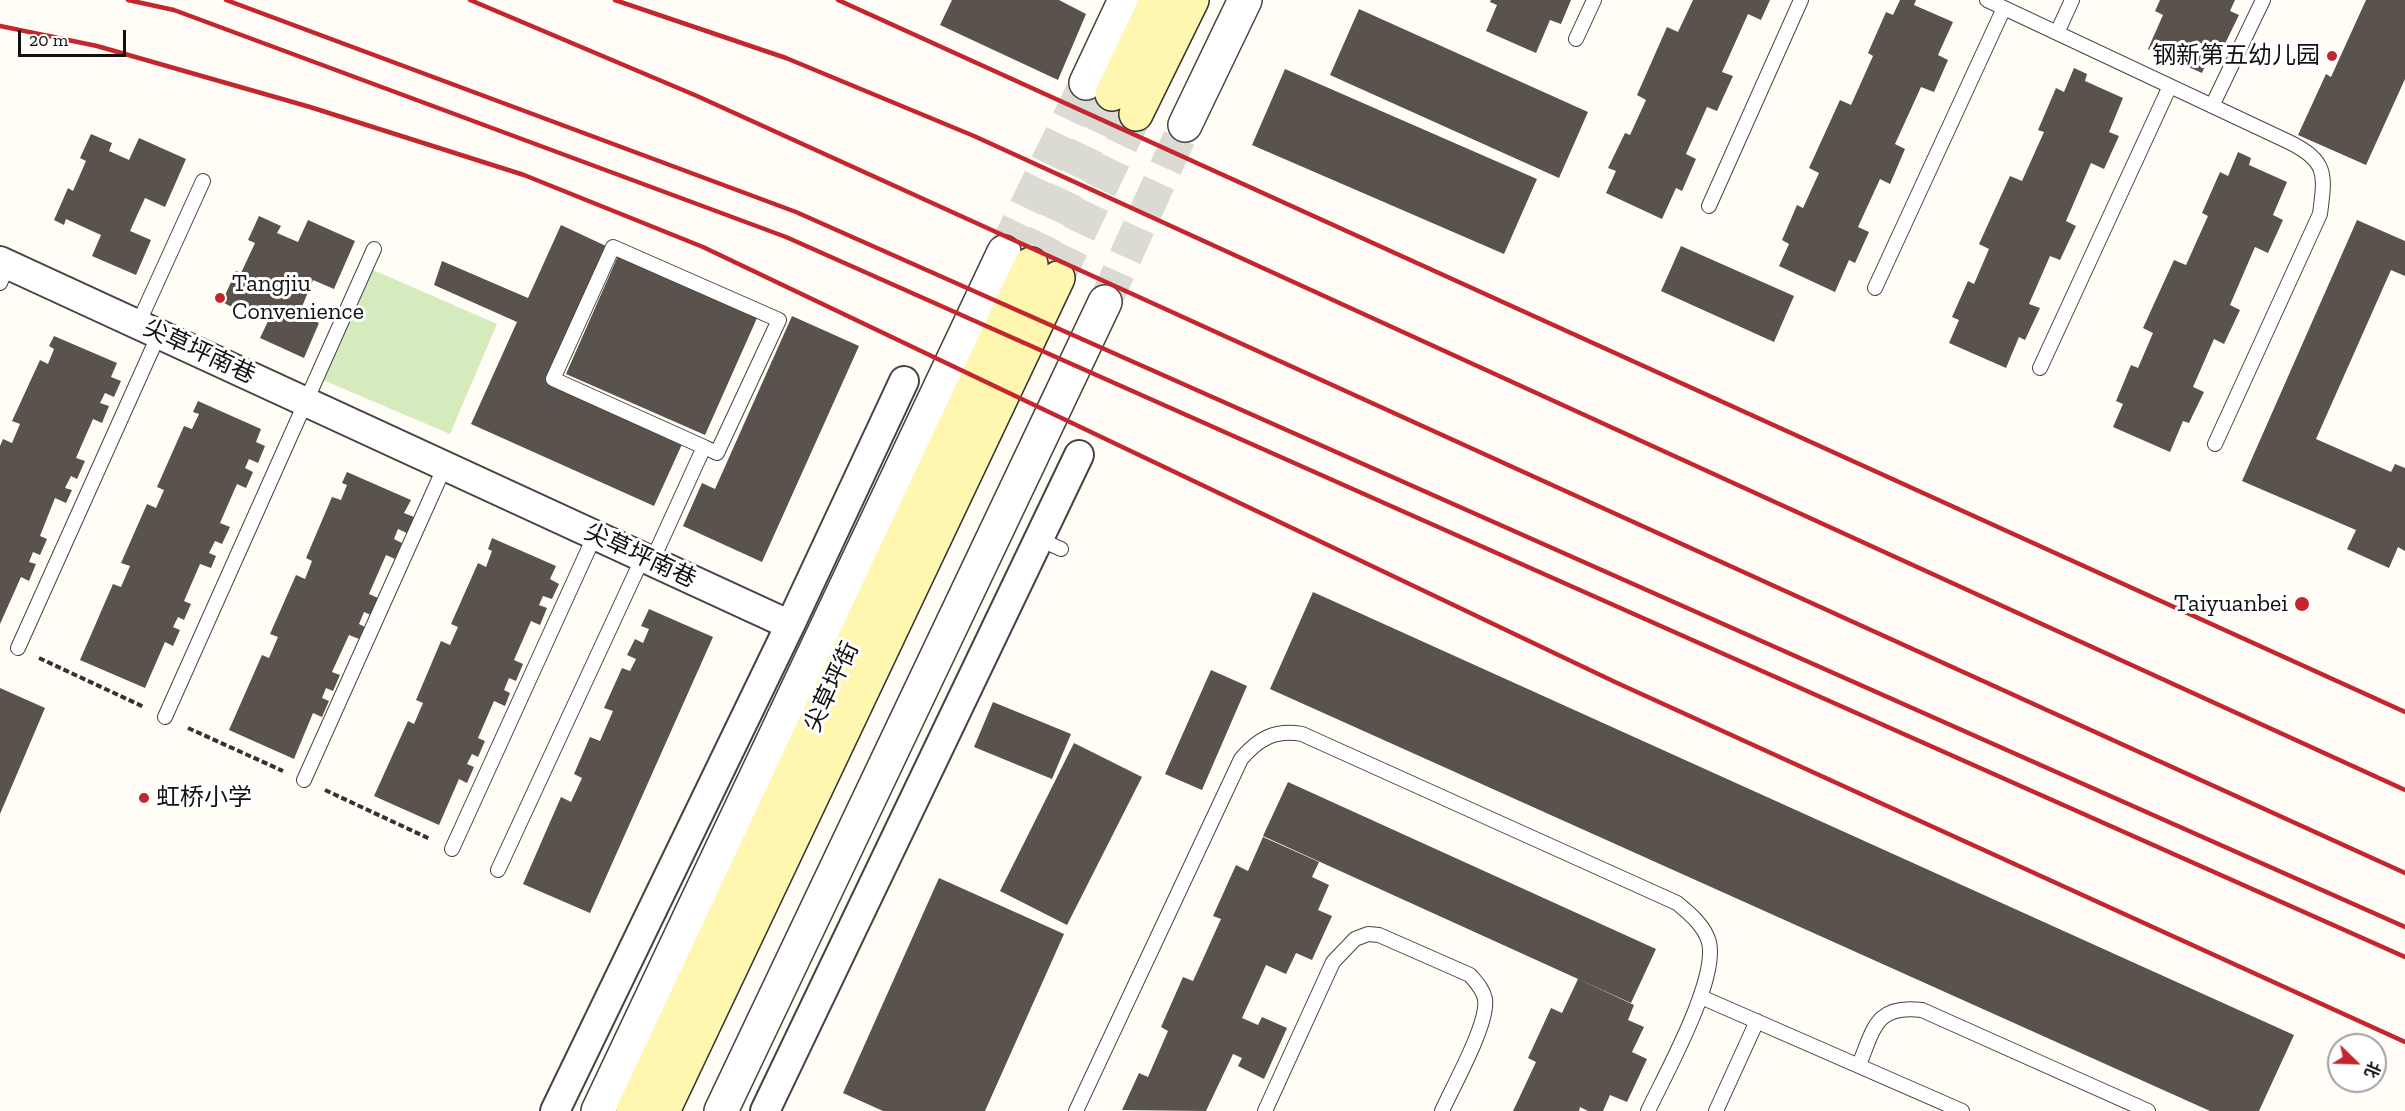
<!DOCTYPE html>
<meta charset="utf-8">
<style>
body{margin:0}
#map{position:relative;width:2405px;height:1111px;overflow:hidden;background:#fffdf5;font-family:"Zilla Slab","Noto Sans SC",serif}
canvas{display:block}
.north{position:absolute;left:2327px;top:1033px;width:60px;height:60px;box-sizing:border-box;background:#fff;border:2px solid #a0a0a0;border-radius:50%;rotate:113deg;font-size:16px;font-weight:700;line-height:24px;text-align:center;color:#111}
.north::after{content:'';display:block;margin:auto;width:21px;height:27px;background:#c4262e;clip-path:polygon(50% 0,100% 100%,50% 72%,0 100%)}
.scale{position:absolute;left:18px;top:30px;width:108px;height:27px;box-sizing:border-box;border:3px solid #111;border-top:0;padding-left:8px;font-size:18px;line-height:21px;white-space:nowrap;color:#111;-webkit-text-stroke:4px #fff;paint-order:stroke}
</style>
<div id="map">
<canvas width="2405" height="1111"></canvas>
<div class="north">北</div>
<div class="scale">20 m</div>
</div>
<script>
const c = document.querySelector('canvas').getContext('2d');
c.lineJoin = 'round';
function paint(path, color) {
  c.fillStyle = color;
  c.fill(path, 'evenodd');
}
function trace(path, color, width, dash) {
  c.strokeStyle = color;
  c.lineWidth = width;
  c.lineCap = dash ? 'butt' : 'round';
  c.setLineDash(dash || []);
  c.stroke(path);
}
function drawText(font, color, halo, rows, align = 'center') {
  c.font = font + ' "Zilla Slab","Noto Sans SC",serif';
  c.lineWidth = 6;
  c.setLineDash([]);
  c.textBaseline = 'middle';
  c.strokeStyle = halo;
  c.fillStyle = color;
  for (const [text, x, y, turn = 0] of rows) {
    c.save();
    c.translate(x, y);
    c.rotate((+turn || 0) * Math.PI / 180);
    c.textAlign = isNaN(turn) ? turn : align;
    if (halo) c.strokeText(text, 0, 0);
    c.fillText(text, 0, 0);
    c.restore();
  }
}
const green = new Path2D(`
 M 371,269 L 497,324 L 450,434 L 323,380 Z`);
const building = new Path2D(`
 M 952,0 L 1059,0 L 1086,14 L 1058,80 L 940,25 Z
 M 1491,0 L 1571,0 L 1561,24 L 1550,20 L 1536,53 L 1486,31 L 1497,5 L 1490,2 Z
 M 1693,0 L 1770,0 L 1761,20 L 1748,14 L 1722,72 L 1733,76 L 1717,111 L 1707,107 L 1686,154 L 1696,159 L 1682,191 L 1676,188 L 1662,219 L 1606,193 L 1616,171 L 1608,168 L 1625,133 L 1630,135 L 1646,100 L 1637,95 L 1667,27 L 1678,32 Z
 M 1900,0 L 1916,0 L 1914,5 L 1953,22 L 1938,55 L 1948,60 L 1934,92 L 1921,87 L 1895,144 L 1905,149 L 1890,184 L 1880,179 L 1858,227 L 1869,232 L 1855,263 L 1849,260 L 1835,292 L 1779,266 L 1789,244 L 1782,240 L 1797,205 L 1803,208 L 1819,173 L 1809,168 L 1840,100 L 1851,105 L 1873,56 L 1868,53 L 1886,12 L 1893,15 Z
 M 2160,0 L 2235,0 L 2230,11 L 2239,15 L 2220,54 L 2212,50 L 2202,73 L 2148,49 L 2163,15 L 2155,11 Z
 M 2366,0 L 2405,0 L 2405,79 L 2366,165 L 2298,135 L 2326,74 L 2331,77 Z
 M 1359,9 L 1588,112 L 1559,178 L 1330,75 Z
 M 2074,68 L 2087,74 L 2085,81 L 2123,98 L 2109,132 L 2119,136 L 2104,169 L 2091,163 L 2066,221 L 2076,226 L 2060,260 L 2050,256 L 2029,304 L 2040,308 L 2025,340 L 2019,337 L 2006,368 L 1949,343 L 1959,320 L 1952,317 L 1968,281 L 1974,284 L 1989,249 L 1979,244 L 2010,176 L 2022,181 L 2044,132 L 2038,130 L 2056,88 L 2064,92 Z
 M 1285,69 L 1537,179 L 1504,254 L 1252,145 Z
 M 91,134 L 112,143 L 109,151 L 129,160 L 139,138 L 186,159 L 165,207 L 145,198 L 130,231 L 151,240 L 136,275 L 92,256 L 101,235 L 66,219 L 64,225 L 54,220 L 68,188 L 73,191 L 86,161 L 80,158 Z
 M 2238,152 L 2251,158 L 2249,165 L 2287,182 L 2273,215 L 2283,220 L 2268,253 L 2255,247 L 2230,305 L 2240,310 L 2224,344 L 2214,339 L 2193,387 L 2204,392 L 2189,423 L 2183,421 L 2170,452 L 2113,427 L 2123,404 L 2116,401 L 2131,365 L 2138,368 L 2153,333 L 2143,328 L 2174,260 L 2186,265 L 2208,216 L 2202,213 L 2220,172 L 2228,176 Z
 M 259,216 L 281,226 L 277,233 L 298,242 L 308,220 L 355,241 L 334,289 L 313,280 L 299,314 L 319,323 L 304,358 L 260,338 L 270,317 L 235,302 L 232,307 L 222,302 L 236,271 L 241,273 L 255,243 L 248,240 Z
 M 2357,220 L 2405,241 L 2405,276 L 2391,270 L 2316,439 L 2391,472 L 2395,464 L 2405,468 L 2405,551 L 2398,547 L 2389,568 L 2347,549 L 2356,530 L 2242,481 Z
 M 561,225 L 606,246 L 545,380 L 683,442 L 654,506 L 471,424 L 517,322 L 434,285 L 442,261 L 528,298 Z
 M 1681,246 L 1794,296 L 1774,342 L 1661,291 Z
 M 618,256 L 757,318 L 705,435 L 566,374 Z
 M 792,316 L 859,346 L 762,562 L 683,526 L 702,483 L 715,489 Z
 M 54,336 L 117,363 L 111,377 L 121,381 L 114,397 L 105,393 L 100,403 L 109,406 L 102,423 L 93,419 L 76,458 L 85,461 L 77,479 L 71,476 L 65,488 L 72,490 L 66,503 L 55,498 L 40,536 L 47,539 L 40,555 L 33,552 L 29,562 L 36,564 L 29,581 L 21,577 L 0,624 L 0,446 L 3,439 L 12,443 L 20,424 L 12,421 L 40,360 L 48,364 L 54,349 L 49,346 Z
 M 198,401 L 261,429 L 256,442 L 265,446 L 258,463 L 249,459 L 245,468 L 253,472 L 246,488 L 237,484 L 220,523 L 230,527 L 222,544 L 215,541 L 209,553 L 216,556 L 211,568 L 200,564 L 184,601 L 191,604 L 184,620 L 178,617 L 173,627 L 180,630 L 173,646 L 165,642 L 145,688 L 80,660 L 113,584 L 121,587 L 130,566 L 121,563 L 147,504 L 156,508 L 164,490 L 157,487 L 184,426 L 192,429 L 199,414 L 193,412 Z
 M 347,472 L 411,500 L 404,513 L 414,517 L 407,533 L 398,529 L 394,539 L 402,543 L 395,559 L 386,555 L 369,594 L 378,598 L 371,615 L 364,612 L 359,624 L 365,627 L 359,639 L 349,635 L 332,672 L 340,675 L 333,691 L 326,688 L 322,698 L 329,701 L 322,717 L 313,713 L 294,759 L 229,730 L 262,655 L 269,658 L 278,637 L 270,634 L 296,575 L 305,579 L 312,561 L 306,558 L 332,497 L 341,500 L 347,485 L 342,483 Z
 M 492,538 L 556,566 L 550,579 L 559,584 L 552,599 L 543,596 L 539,605 L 547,608 L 540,625 L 531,621 L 514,660 L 523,664 L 516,681 L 509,678 L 504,690 L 510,693 L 505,706 L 494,701 L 478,738 L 485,741 L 478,757 L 472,754 L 467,764 L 474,767 L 467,783 L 459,779 L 439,825 L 374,796 L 408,721 L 414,724 L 423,703 L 416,700 L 441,641 L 450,645 L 458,627 L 451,624 L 478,563 L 486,567 L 492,551 L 488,549 Z
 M 1313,592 L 2294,1035 L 2259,1111 L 2210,1111 L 1270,689 Z
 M 649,609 L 713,637 L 590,913 L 523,884 L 561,797 L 571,802 L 582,778 L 574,774 L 590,737 L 600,741 L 613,711 L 604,708 L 622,668 L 630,671 L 636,659 L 627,655 L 635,639 L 643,643 L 649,629 L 641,626 Z
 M 1211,670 L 1247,686 L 1202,790 L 1165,774 Z
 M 0,688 L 45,708 L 0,814 Z
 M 993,702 L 1071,734 L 1052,779 L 974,747 Z
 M 1074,743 L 1142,777 L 1067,925 L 1000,891 Z
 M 1288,782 L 1656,949 L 1631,1003 L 1263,836 Z
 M 1263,837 L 1319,862 L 1312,877 L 1329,885 L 1318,910 L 1332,916 L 1312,960 L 1296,953 L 1286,974 L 1266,965 L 1242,1018 L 1258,1025 L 1262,1017 L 1287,1028 L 1264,1079 L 1238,1066 L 1242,1058 L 1233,1054 L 1206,1111 L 1122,1110 L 1139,1073 L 1148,1077 L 1168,1031 L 1161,1027 L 1183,977 L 1193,981 L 1221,919 L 1213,916 L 1236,865 L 1248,871 Z
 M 939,878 L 1064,934 L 985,1111 L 883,1111 L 843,1093 Z
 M 1578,979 L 1634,1005 L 1628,1020 L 1644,1027 L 1632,1052 L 1647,1059 L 1627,1102 L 1610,1095 L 1603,1111 L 1588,1111 L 1580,1107 L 1579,1111 L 1513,1111 L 1536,1062 L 1528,1058 L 1551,1008 L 1562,1013 Z`);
const tertiaryTunnel = new Path2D(`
 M 1004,252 L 1086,83
 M 1105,302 L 1185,125`);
const secondaryTunnel = new Path2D(`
 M 1031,264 L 1112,94
 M 1058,278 L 1136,114`);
const path = new Path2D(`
 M 39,658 L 144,707
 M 188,728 L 283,771
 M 325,790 L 430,839`);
const service = new Path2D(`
 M 1987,0 L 2289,142 C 2328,161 2325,175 2320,214 L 2215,444
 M 2057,33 L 2072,0
 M 1576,39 L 1594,0
 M 2212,106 L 2263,0
 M 1709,206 L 1801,0
 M 0,283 L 8,265
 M 1875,288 L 2004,8
 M 138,324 L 203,181
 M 2040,368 L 2170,86
 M 1039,539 L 1061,549
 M 652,561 L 704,447 L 717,453 L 779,320 L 613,247 L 553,379 L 704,447
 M 18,648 L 159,334
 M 165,717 L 374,249
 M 304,780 L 445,466
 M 452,849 L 595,535
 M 498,870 L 643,557
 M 1701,997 L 1962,1111
 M 1859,1065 C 1874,1028 1876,1004 1922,1010 L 2148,1111
 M 1076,1111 L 1241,759 C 1258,739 1275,729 1302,734 L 1677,903 C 1690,914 1704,925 1709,942 C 1718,980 1666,1073 1648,1111
 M 1265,1111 L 1333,962 L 1355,939 L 1368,934 L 1379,935 L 1470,975 C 1476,982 1483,989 1485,999 C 1489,1023 1453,1086 1442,1111
 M 1716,1111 L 1757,1021`);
const minor = new Path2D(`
 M 0,261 L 790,625 L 555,1111
 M 790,625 L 904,381
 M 765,1111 L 1079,455`);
const tertiary = new Path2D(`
 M 1086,83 L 1125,0
 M 1185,125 L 1245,0
 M 598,1111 L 1004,252
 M 721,1111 L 1105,302`);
const secondary = new Path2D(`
 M 1112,94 L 1157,0
 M 1136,114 L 1192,0
 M 633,1111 L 1031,264
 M 663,1111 L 1058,278`);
const rail = new Path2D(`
 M 128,0 L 174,10 L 786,237 L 2405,957
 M 226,0 L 796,212 L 2405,927
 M 470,0 L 697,96 L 2405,873
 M 615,0 L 786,58 L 974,136 L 2405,790
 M 838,0 L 2405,712
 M 0,26 L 97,46 L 310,107 L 524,175 L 703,247 L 1615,682 L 2405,1042`);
const markers = [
 [2332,56,6,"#c4262e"],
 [220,298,6,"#c4262e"],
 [2302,604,8,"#c4262e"],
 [144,798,6,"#c4262e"]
];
const poiNames = [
 ["钢新第五幼儿园",2320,56],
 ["Tangjiu",232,284,"left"],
 ["Convenience",232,312,"left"],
 ["Taiyuanbei",2288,604],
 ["虹桥小学",156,798,"left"]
];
const streetNames = [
 ["尖草坪南巷",199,352,25],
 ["尖草坪南巷",640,556,25],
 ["尖草坪街",832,687,-65]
];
paint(green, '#d5ebbd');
paint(building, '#5a524d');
trace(tertiaryTunnel, '#dbdad3', 33, [33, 16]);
trace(secondaryTunnel, '#dbdad3', 33, [33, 16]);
trace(service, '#444', 16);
trace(minor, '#444', 32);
trace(tertiary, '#444', 36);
trace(secondary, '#333', 36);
trace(path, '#333', 4, [6, 3]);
trace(service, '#fff', 14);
trace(minor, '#fff', 28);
trace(tertiary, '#fff', 33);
trace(secondary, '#fff6b0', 33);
trace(rail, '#c4262e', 4.5);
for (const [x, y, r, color] of markers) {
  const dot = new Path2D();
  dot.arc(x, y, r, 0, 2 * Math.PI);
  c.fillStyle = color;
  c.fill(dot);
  trace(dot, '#fff', 2);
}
drawText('24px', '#111', '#fff', poiNames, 'right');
drawText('24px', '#111', '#fff', streetNames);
</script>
